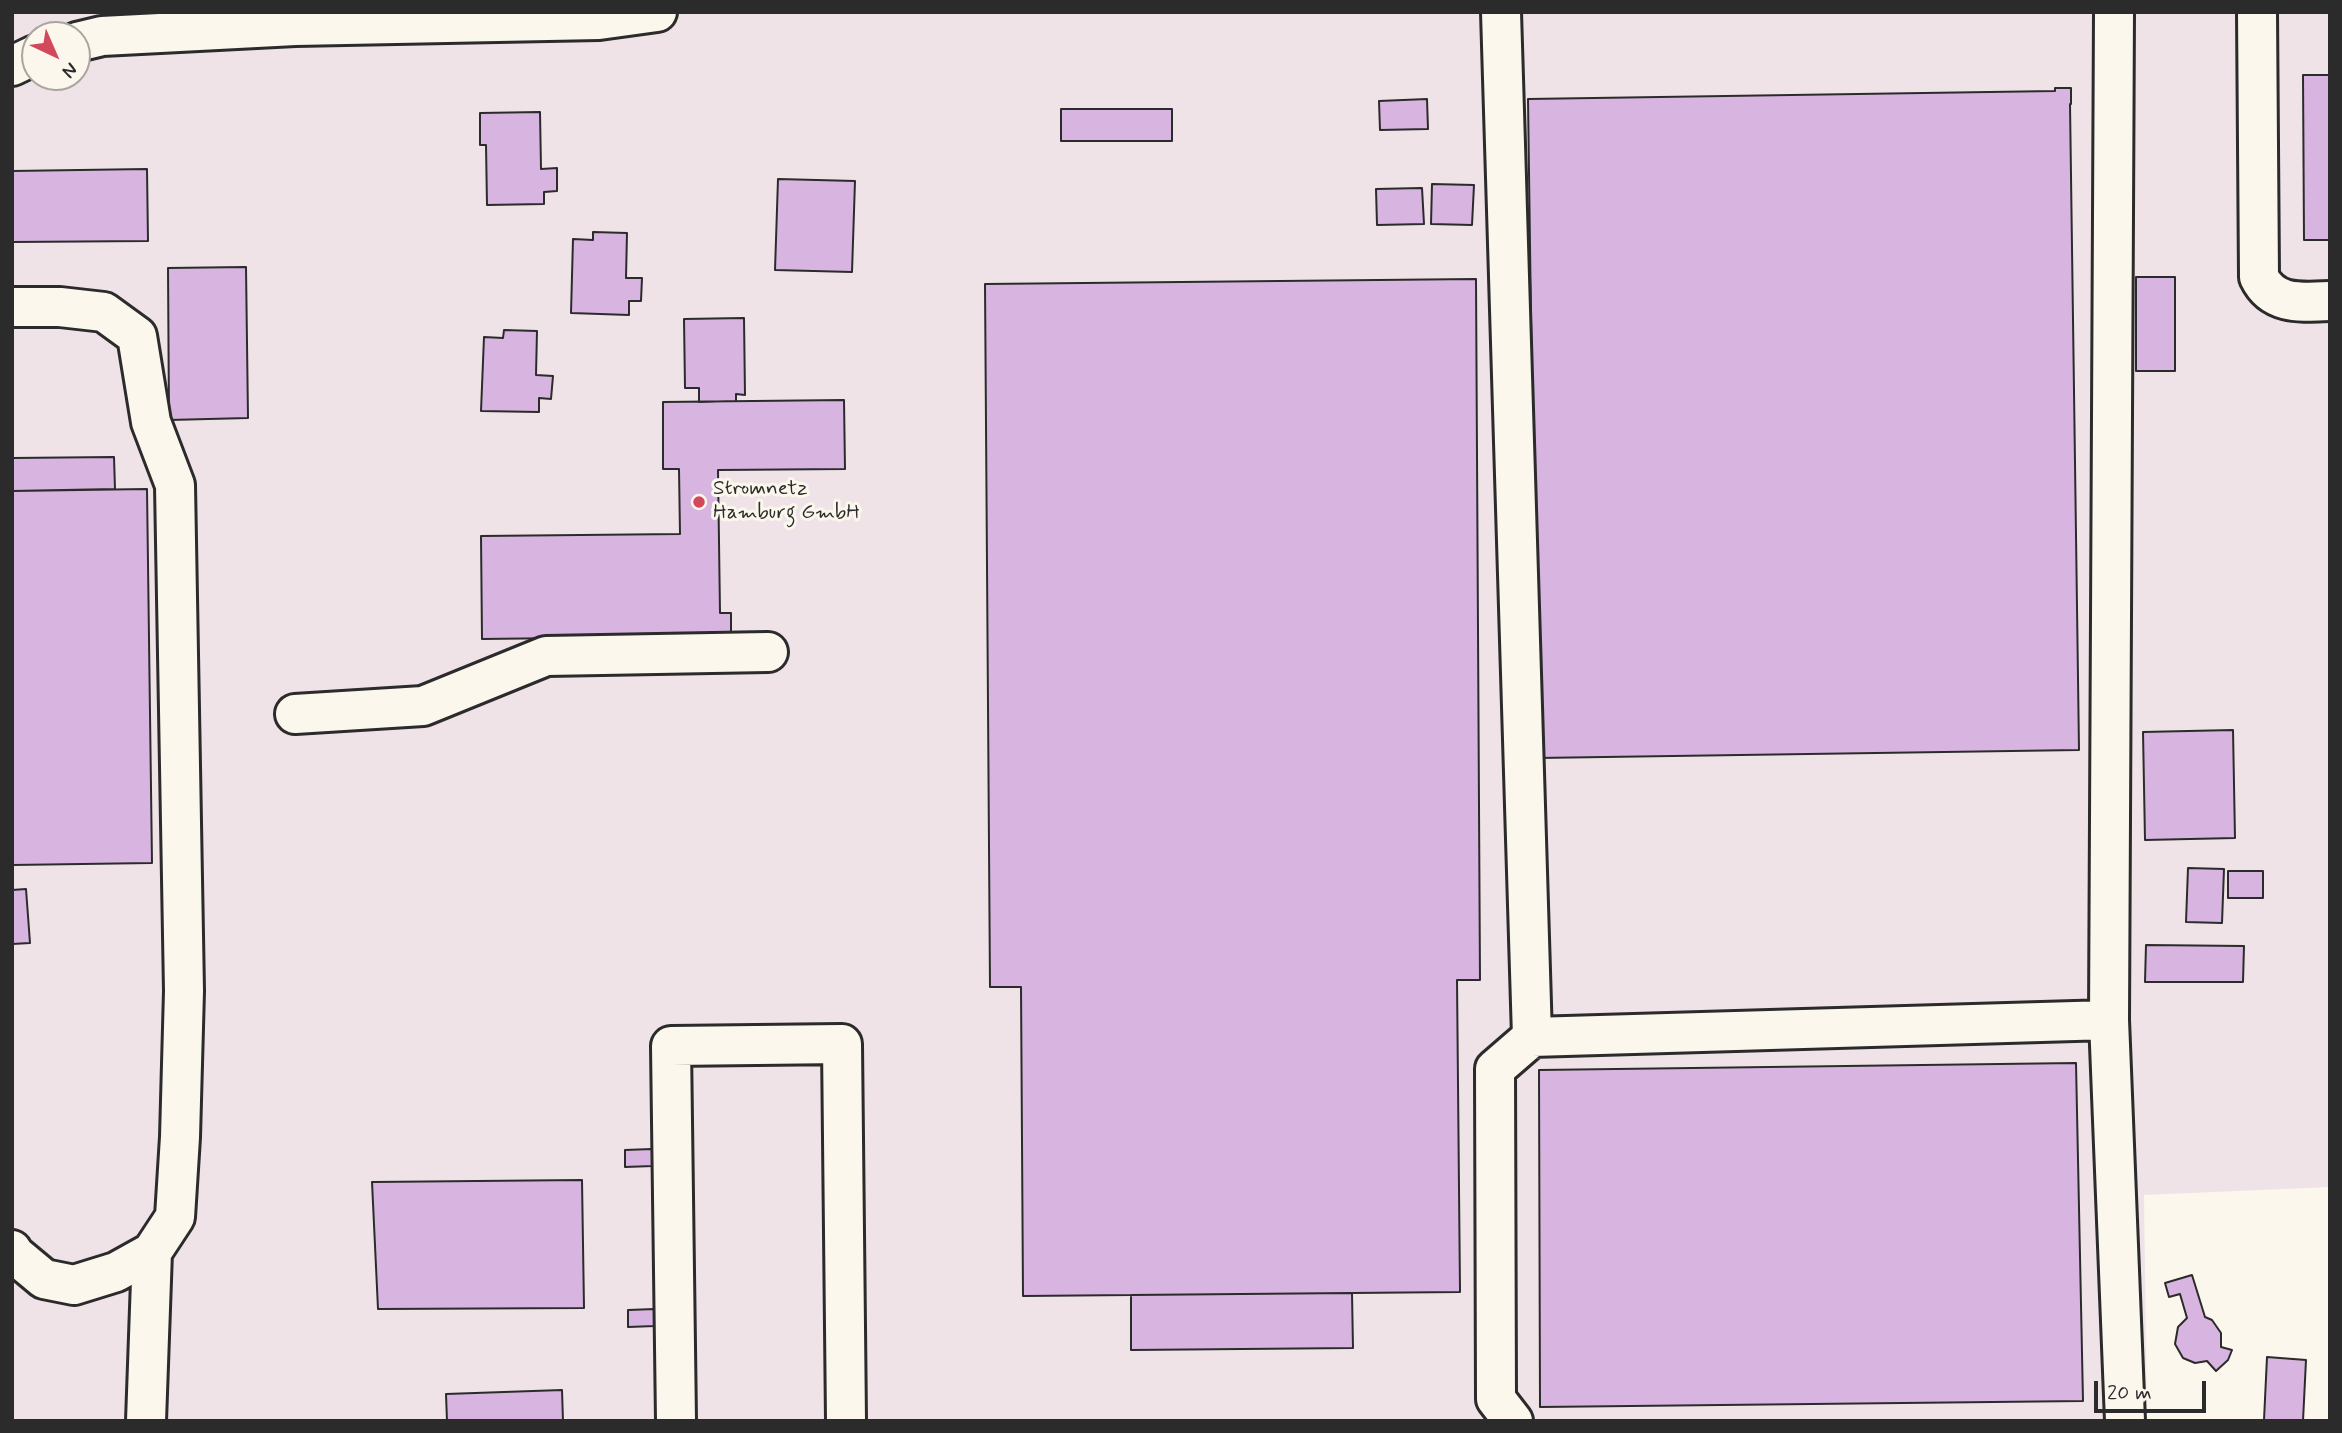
<!DOCTYPE html>
<style>
body{margin:0}
#map{position:relative;width:2342px;height:1433px;overflow:hidden;background:#fbf7ec;font-family:Mynerve,sans-serif}
canvas{display:block}
.frame{position:absolute;inset:0;border:14px solid #2b2b2b;pointer-events:none}
.north{position:absolute;left:21px;top:21px;width:70px;height:70px;box-sizing:border-box;background:#fbf7ec;border:2px solid #a8a59f;border-radius:50%;rotate:136deg;font-size:19px;font-weight:700;line-height:28px;text-align:center;color:#2b2b2b}
.north::after{content:'';display:block;margin:auto;width:24px;height:32px;background:#d1495b;clip-path:polygon(50% 0,100% 100%,50% 72%,0 100%)}
.scale{position:absolute;left:2094px;top:1381px;width:112px;height:32px;box-sizing:border-box;border:4px solid #2b2b2b;border-top:0;padding-left:9px;font-size:21px;line-height:24px;white-space:nowrap;color:#2b2b2b;-webkit-text-stroke:5px #fbf7ec;paint-order:stroke}
</style>
<div id="map">
<canvas width="2342" height="1433"></canvas>
<div class="frame"></div>
<div class="north">N</div>
<div class="scale">20 m</div>
</div>
<script>
const c = document.querySelector('canvas').getContext('2d');
c.lineJoin = 'round';
function paint(path, color) {
  c.fillStyle = color;
  c.fill(path, 'evenodd');
}
function trace(path, color, width, dash) {
  c.strokeStyle = color;
  c.lineWidth = width;
  c.lineCap = dash ? 'butt' : 'round';
  c.setLineDash(dash || []);
  c.stroke(path);
}
function drawText(font, color, halo, rows, align = 'center') {
  c.font = font + ' Mynerve,sans-serif';
  c.lineWidth = 6;
  c.setLineDash([]);
  c.textBaseline = 'middle';
  c.strokeStyle = halo;
  c.fillStyle = color;
  for (const [text, x, y, turn = 0] of rows) {
    c.save();
    c.translate(x, y);
    c.rotate((+turn || 0) * Math.PI / 180);
    c.textAlign = isNaN(turn) ? turn : align;
    if (halo) c.strokeText(text, 0, 0);
    c.fillText(text, 0, 0);
    c.restore();
  }
}
const built = new Path2D(`
 M 12,12 L 2330,12 L 2330,1187 L 2144,1195 L 2147,1421 L 12,1421 ZM 35,35 L 77,35 L 77,77 L 35,77 Z`);
const building = new Path2D(`
 M 2303,75 L 2330,75 L 2330,240 L 2304,240 Z
 M 2055,88 L 2071,88 L 2071,104 L 2070,104 L 2079,750 L 1537,758 L 1528,99 L 2055,91 Z
 M 1427,99 L 1428,129 L 1380,130 L 1379,101 Z
 M 1061,109 L 1172,109 L 1172,141 L 1061,141 Z
 M 540,112 L 541,169 L 557,168 L 557,191 L 544,192 L 544,204 L 487,205 L 486,145 L 480,145 L 480,113 Z
 M 147,169 L 148,241 L 12,242 L 12,171 Z
 M 778,179 L 855,181 L 852,272 L 775,270 Z
 M 1432,184 L 1474,185 L 1472,225 L 1431,224 Z
 M 1422,188 L 1424,224 L 1377,225 L 1376,189 Z
 M 593,232 L 627,233 L 626,278 L 642,278 L 641,301 L 629,301 L 629,315 L 571,313 L 573,239 L 593,240 Z
 M 246,267 L 248,418 L 169,420 L 168,268 Z
 M 2136,277 L 2175,277 L 2175,371 L 2136,371 Z
 M 1476,279 L 1480,980 L 1457,980 L 1460,1292 L 1023,1296 L 1021,987 L 990,987 L 985,284 Z
 M 744,318 L 745,395 L 736,394 L 736,401 L 699,402 L 699,388 L 685,388 L 684,319 Z
 M 504,330 L 537,331 L 536,375 L 553,376 L 551,399 L 539,398 L 539,412 L 481,411 L 484,337 L 503,338 Z
 M 844,400 L 845,469 L 718,470 L 720,613 L 731,613 L 731,636 L 482,639 L 481,536 L 680,534 L 679,469 L 663,469 L 663,402 Z
 M 114,457 L 115,489 L 12,491 L 12,458 Z
 M 147,489 L 152,863 L 12,865 L 12,491 Z
 M 2233,730 L 2235,838 L 2145,840 L 2143,732 Z
 M 2188,868 L 2224,869 L 2222,923 L 2186,922 Z
 M 2228,871 L 2263,871 L 2263,898 L 2228,898 Z
 M 26,889 L 30,943 L 12,944 L 12,890 Z
 M 2146,945 L 2244,946 L 2243,982 L 2145,982 Z
 M 2076,1063 L 2083,1401 L 1540,1407 L 1539,1070 Z
 M 652,1149 L 653,1166 L 625,1167 L 625,1150 Z
 M 582,1180 L 584,1308 L 378,1309 L 372,1182 Z
 M 2192,1275 L 2205,1317 L 2212,1320 L 2221,1333 L 2221,1347 L 2232,1350 L 2228,1360 L 2216,1371 L 2207,1361 L 2195,1363 L 2183,1358 L 2175,1344 L 2178,1327 L 2187,1318 L 2180,1294 L 2169,1297 L 2165,1283 Z
 M 1352,1293 L 1353,1348 L 1131,1350 L 1131,1295 Z
 M 655,1309 L 655,1326 L 628,1327 L 628,1310 Z
 M 2267,1357 L 2306,1360 L 2303,1421 L 2264,1420 Z
 M 562,1390 L 563,1421 L 447,1421 L 446,1394 Z`);
const minor = new Path2D(`
 M 1501,12 L 1532,1037
 M 2114,12 L 2109,1020 L 2125,1421
 M 2257,12 L 2259,277 C 2273,306 2302,302 2330,301
 M 77,42 L 102,36 L 295,26 L 599,20 L 657,12
 M 12,66 L 35,55
 M 12,307 L 60,307 L 104,312 L 137,336 L 151,422 L 175,485 L 184,991 L 180,1137 L 175,1217 L 152,1252 L 116,1272 L 74,1285 L 44,1279 L 14,1254 L 12,1250
 M 295,714 L 423,706 L 546,656 L 768,652
 M 146,1421 L 152,1252
 M 676,1421 L 671,1046 L 842,1044 L 846,1421
 M 1513,1421 L 1496,1399 L 1495,1069 L 1532,1037 L 2109,1020`);
const markers = [
 [699,502,7,"#d1495b"]
];
const poiNames = [
 ["Stromnetz",713,490],
 ["Hamburg GmbH",713,514]
];
paint(built, '#f0e3e8');
paint(building, '#d8b5e0');
trace(building, '#2b2b2b', 2);
trace(minor, '#2b2b2b', 44);
trace(minor, '#fbf7ec', 38);
for (const [x, y, r, color] of markers) {
  const dot = new Path2D();
  dot.arc(x, y, r, 0, 2 * Math.PI);
  c.fillStyle = color;
  c.fill(dot);
  trace(dot, '#fbf7ec', 2.5);
}
drawText('21px', '#2b2b2b', '#fbf7ec', poiNames, 'left');
</script>
